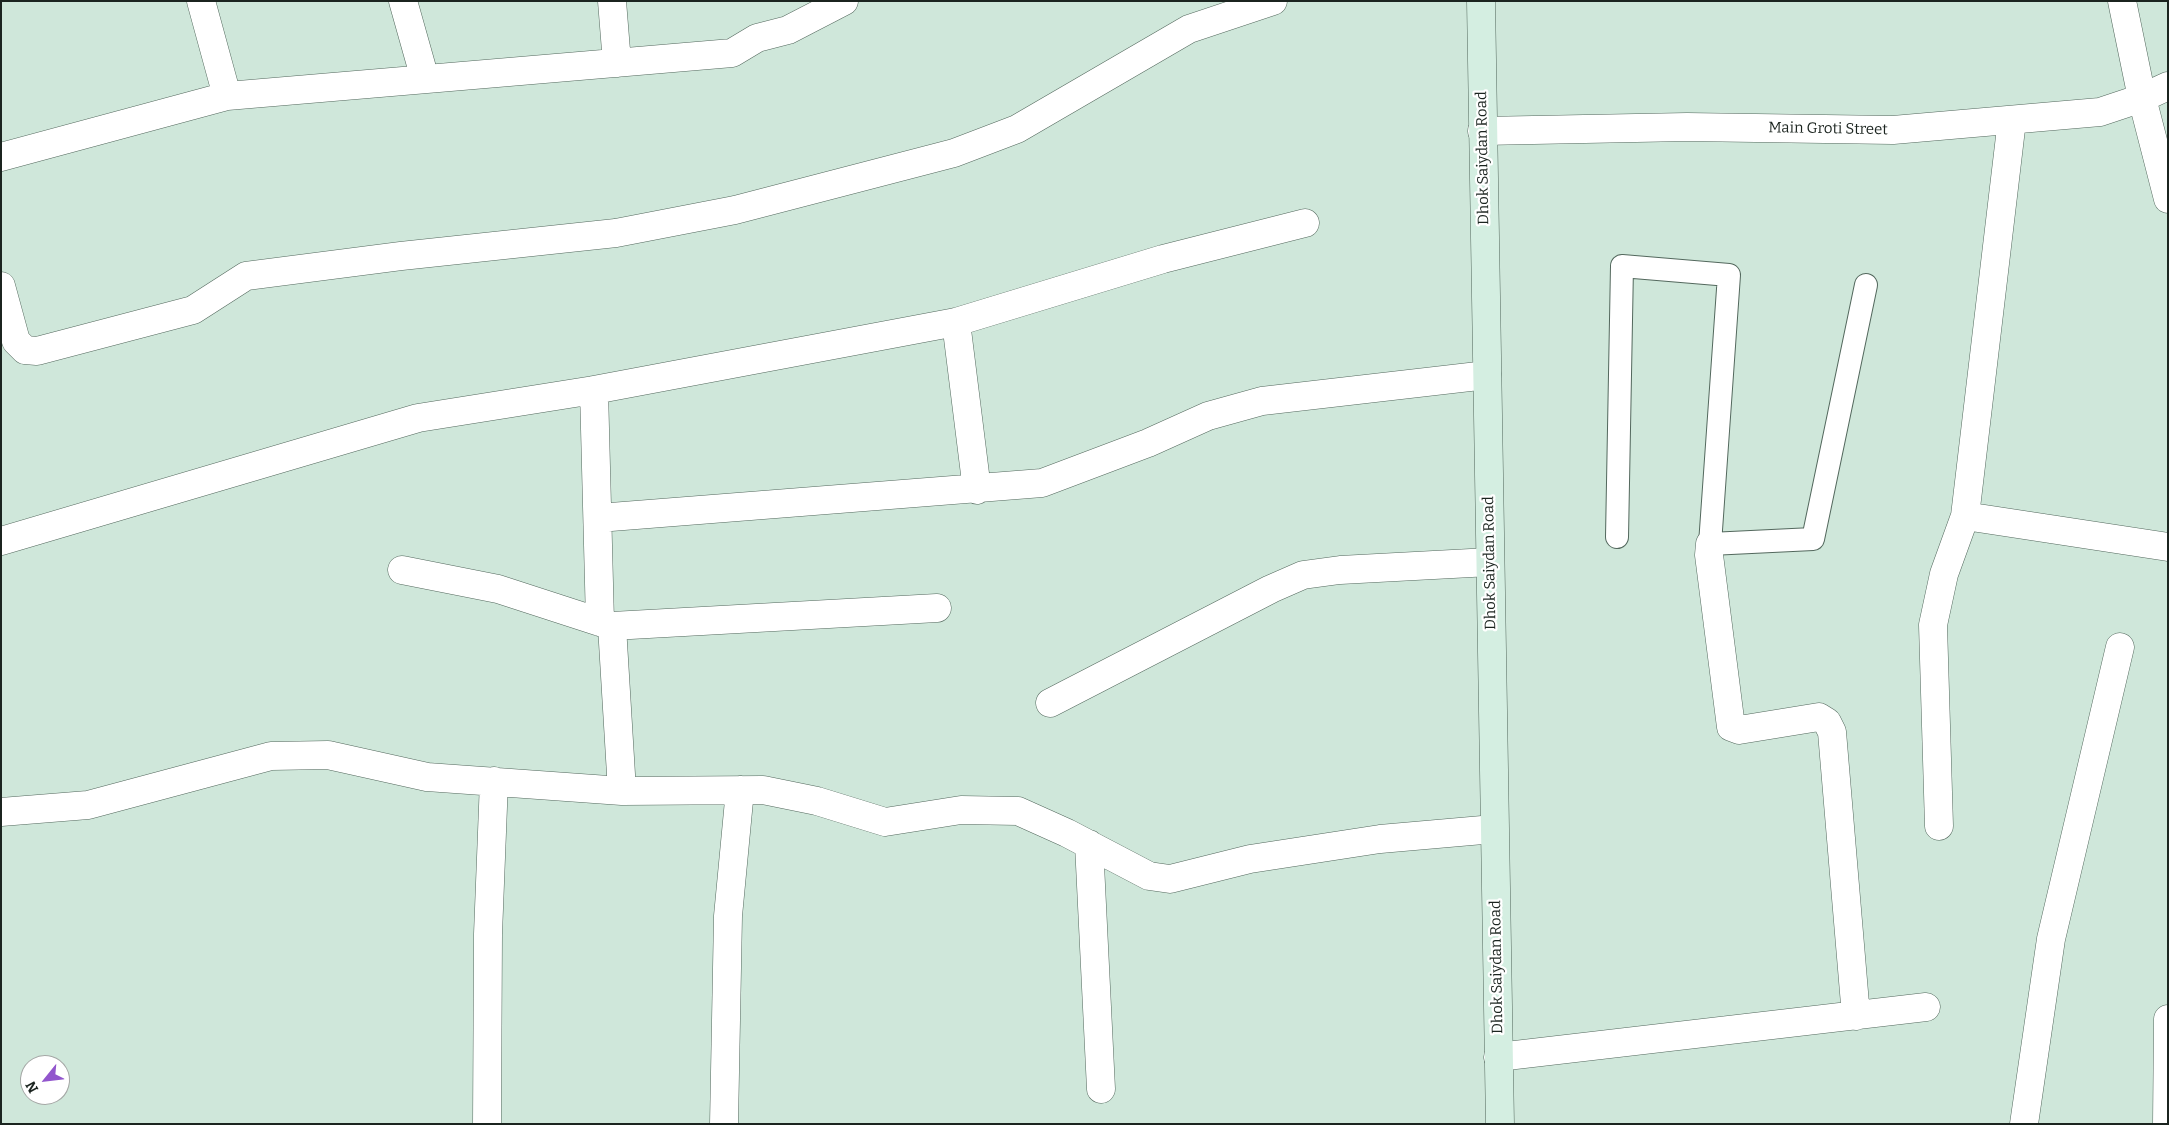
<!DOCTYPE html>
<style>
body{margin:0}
#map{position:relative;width:2169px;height:1125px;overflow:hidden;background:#cfe7da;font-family:Bitter,serif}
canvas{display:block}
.frame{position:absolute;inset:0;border:2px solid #1b241f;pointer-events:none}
.north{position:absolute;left:20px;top:1055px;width:50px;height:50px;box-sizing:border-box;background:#fff;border:1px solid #a4a7a5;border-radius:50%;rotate:241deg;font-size:14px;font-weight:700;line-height:20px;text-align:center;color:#1b241f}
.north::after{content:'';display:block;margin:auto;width:18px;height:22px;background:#9256cd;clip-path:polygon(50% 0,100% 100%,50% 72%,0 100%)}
</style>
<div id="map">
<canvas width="2169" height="1125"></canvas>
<div class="frame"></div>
<div class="north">N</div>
</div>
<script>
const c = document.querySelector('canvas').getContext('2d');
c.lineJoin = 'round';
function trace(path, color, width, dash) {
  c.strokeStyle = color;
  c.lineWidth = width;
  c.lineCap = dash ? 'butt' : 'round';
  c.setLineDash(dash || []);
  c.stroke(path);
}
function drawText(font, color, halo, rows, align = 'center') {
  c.font = font + ' Bitter,serif';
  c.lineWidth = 4.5;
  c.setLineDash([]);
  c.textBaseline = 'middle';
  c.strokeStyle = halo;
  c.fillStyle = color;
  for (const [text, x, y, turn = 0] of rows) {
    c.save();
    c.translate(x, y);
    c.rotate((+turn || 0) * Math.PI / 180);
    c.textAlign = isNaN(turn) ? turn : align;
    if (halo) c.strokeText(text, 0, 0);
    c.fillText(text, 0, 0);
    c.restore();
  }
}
const lane = new Path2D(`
 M 1617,537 L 1622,266 L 1729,275 L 1710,544 L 1813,539 L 1866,285`);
const street = new Path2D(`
 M 201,1 L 227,96
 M 403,1 L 425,79
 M 612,1 L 617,63
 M 2122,1 L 2142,98 L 2168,199
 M 1482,131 L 1687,127 L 1893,130 L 2100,112 L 2142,98 L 2168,86
 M 1,157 L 227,96 L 732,53 L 757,38 L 788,30 L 844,1
 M 1,286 L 16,341 L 25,350 L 37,351 L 193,310 L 246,276 L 401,256 L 616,233 L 735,210 L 954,153 L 1017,129 L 1189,29 L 1273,1
 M 956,322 L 977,490
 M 594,390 L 600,622
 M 1965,516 L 2168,547
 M 598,518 L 1042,483 L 1148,443 L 1208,416 L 1262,401 L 1487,375
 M 1,541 L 418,418 L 594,390 L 956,322 L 1163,259 L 1305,223
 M 1710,544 L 1709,555 L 1731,727 L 1739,730 L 1819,717 L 1827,722 L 1832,732 L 1856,1016
 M 402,570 L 498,589 L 612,626 L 937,608
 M 612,626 L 622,791
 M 1050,703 L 1271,589 L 1303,575 L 1340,570 L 1490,562
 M 1,812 L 88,805 L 271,756 L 328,755 L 427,777 L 622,791 L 763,790 L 817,801 L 885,822 L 961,810 L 1018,811 L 1067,833 L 1149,876 L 1170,879 L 1250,859 L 1380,839 L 1494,829
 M 1939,826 L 1933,625 L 1944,574 L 1965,516 L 2012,120
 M 1089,844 L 1101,1089
 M 1498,1057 L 1926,1007
 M 487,1124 L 488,934 L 494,781
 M 724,1124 L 728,916 L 740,790
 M 2024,1124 L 2051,939 L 2120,647
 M 2167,1124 L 2168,1019`);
const secondary = new Path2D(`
 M 1481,1 L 1500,1124`);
const streetNames = [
 ["Main Groti Street",1828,129,1],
 ["Dhok Saiydan Road",1483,158,-91],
 ["Dhok Saiydan Road",1490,563,-91],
 ["Dhok Saiydan Road",1497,967,-91]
];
trace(lane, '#53685d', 24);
trace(street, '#53685d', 29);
trace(secondary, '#53685d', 29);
trace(lane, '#fff', 22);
trace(street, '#fff', 28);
trace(secondary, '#d4eee1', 28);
drawText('15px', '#1b241f', '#fff', streetNames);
</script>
